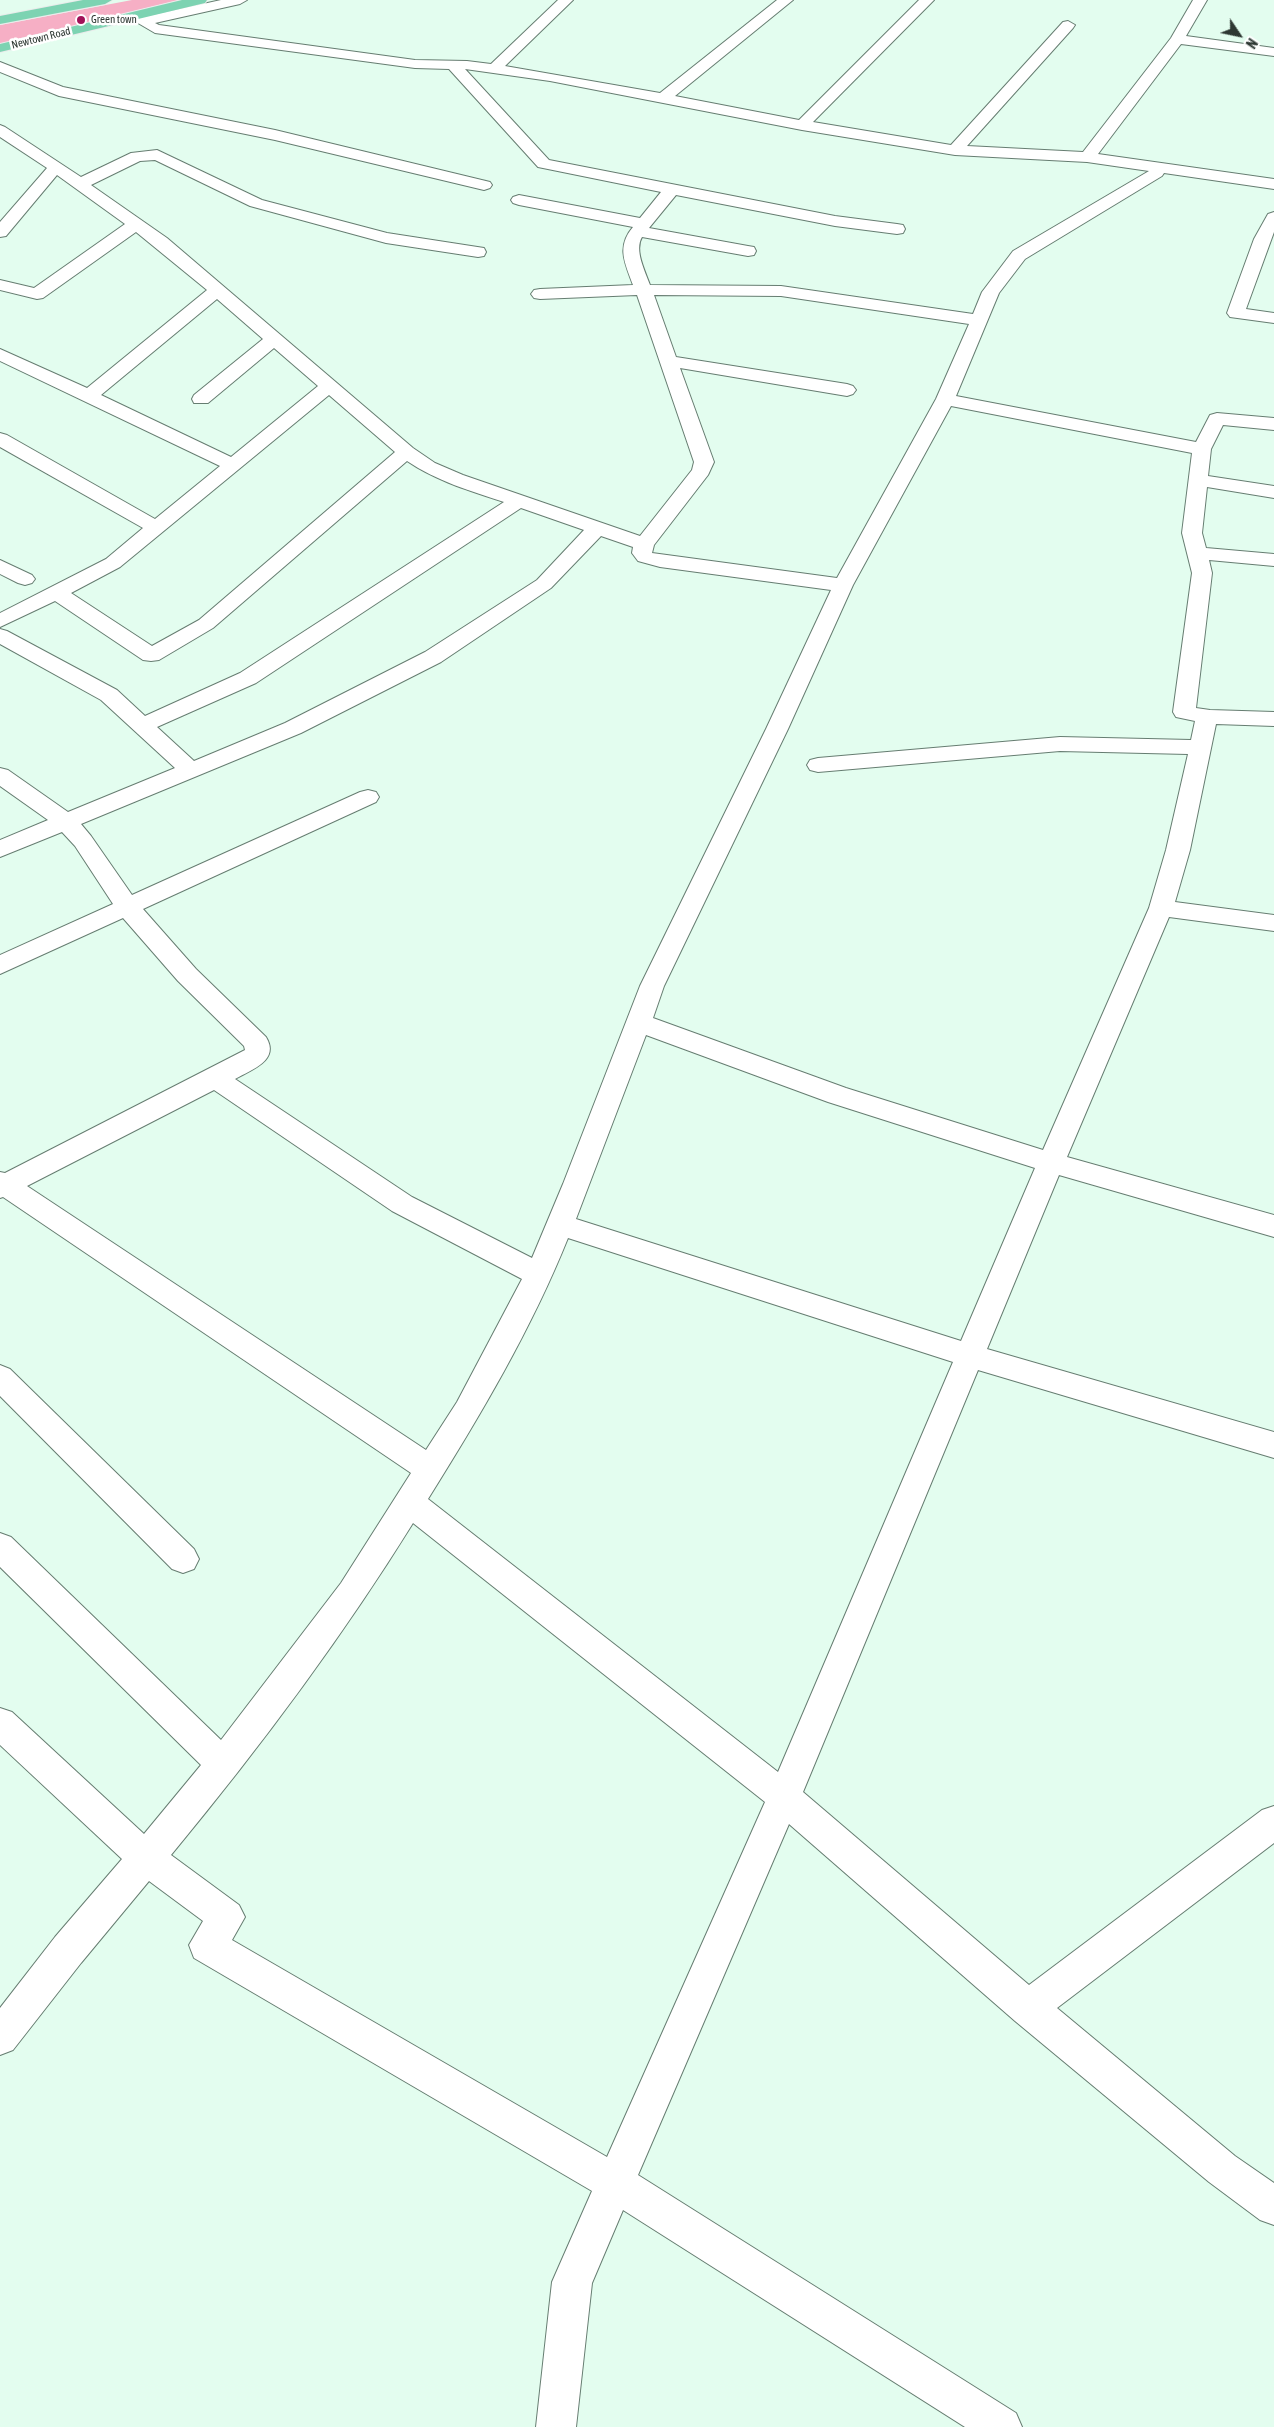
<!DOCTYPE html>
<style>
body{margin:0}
#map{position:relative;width:1274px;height:2427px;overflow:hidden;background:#e3fdef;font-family:"Asap Condensed",sans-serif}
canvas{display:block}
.north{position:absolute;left:1214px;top:10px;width:50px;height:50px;-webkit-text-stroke:4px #fff;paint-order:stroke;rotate:124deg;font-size:14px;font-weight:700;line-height:20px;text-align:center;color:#2e3833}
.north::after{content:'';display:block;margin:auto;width:18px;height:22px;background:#2e3833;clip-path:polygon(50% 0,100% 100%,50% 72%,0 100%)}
</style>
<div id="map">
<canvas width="1274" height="2427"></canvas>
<div class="north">N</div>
</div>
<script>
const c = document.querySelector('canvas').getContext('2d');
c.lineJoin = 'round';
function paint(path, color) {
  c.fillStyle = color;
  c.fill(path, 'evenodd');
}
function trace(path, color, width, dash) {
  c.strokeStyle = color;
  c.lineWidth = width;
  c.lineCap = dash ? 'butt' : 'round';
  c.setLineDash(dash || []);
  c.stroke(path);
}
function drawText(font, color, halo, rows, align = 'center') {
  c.font = font + ' "Asap Condensed",sans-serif';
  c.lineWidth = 5;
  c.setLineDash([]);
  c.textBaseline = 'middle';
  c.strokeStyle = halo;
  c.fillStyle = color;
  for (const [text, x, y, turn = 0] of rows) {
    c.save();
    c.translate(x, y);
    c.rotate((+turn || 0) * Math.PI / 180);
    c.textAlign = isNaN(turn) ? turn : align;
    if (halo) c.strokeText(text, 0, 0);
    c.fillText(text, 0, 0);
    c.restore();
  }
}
const green = new Path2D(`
 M 132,0 L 179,0 L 0,44 L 0,25 Z`);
const minor = new Path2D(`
 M 221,0 L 247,0 L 240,4 L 155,23 L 159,25 L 415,60 L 467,61 L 491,64 L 558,0 L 573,0 L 505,66 L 660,93 L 777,0 L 793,0 L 675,96 L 799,120 L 919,0 L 934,0 L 813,122 L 951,145 L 1063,22 L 1068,21 L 1075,25 L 1073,28 L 967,146 L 1083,152 L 1171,38 L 1193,0 L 1207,0 L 1186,36 L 1274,48 L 1274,56 L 1181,44 L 1098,154 L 1274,179 L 1274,189 L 1164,173 L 1162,176 L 1025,259 L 999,293 L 956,396 L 1196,442 L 1210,415 L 1217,413 L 1274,418 L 1274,430 L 1223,425 L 1211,449 L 1208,476 L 1274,486 L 1274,498 L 1207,487 L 1202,533 L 1206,548 L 1274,554 L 1274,566 L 1209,560 L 1212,573 L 1196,708 L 1210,710 L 1274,712 L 1274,726 L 1216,724 L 1190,850 L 1175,902 L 1274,915 L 1274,931 L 1169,917 L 1067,1157 L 1274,1215 L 1274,1237 L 1059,1175 L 987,1349 L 1274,1432 L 1274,1458 L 978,1370 L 803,1792 L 1029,1985 L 1262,1810 L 1274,1806 L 1274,1843 L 1057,2008 L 1235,2156 L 1274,2183 L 1274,2225 L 1260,2220 L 1209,2182 L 1015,2021 L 789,1824 L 638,2175 L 1016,2413 L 1022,2427 L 965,2427 L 623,2210 L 592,2283 L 576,2427 L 536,2427 L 552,2282 L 592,2191 L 194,1958 L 189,1945 L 203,1921 L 149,1881 L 81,1963 L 13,2050 L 0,2055 L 0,2008 L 55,1937 L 122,1859 L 0,1745 L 0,1708 L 12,1712 L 144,1834 L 201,1765 L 0,1567 L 0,1533 L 11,1537 L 221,1740 L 341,1583 L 411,1473 L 3,1197 L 0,1198 L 0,1172 L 5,1173 L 245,1050 L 244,1046 L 178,981 L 123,918 L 0,974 L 0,955 L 113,904 L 75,846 L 62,832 L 0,857 L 0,840 L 48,820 L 0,786 L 0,768 L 8,770 L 68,812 L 175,768 L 101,700 L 0,644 L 0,629 L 7,631 L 117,690 L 145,716 L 240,673 L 504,502 C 471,491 436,481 407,461 L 213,628 L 159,660 L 151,661 L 143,660 L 55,601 L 0,627 L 0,613 L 106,559 L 143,528 L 0,447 L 0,433 L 7,435 L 155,519 L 220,466 L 0,361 L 0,349 L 87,388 L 207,290 L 136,232 L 43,298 L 37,299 L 0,290 L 0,280 L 34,288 L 125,224 L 57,175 L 6,236 L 0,237 L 0,222 L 47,168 L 0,137 L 0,125 L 5,127 L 81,177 L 131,153 L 157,150 L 262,200 L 387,233 L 484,248 L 486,252 L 484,256 L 478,257 L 386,243 L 250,206 L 155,160 L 140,161 L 91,185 L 167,238 L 413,448 L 435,463 L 463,475 L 640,536 L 692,470 L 694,462 L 637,295 L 540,299 L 534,298 L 531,294 L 534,290 L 540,289 L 633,285 C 625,263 616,247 633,227 L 519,205 L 513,203 L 511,200 L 513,197 L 519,195 L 640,218 L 661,192 L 538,167 L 449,69 L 415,68 L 155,33 L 126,16 L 133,12 L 144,17 ZM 465,69 L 550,81 L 802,130 L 955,155 L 1087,162 L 1149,171 L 1013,251 L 982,292 L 973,314 L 781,286 L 650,285 C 645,271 634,250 642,237 L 748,256 L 754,255 L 756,251 L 754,247 L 748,246 L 649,228 L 676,195 L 835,226 L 897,234 L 903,233 L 905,229 L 903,225 L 897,224 L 835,216 L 549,160 ZM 654,295 L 781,296 L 969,324 L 936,399 L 837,578 L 652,553 L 654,545 L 708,475 L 714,462 L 680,368 L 847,396 L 853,394 L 856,390 L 853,386 L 847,384 L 676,357 ZM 217,299 L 263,339 L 194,395 L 192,399 L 194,403 L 208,403 L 274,348 L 318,386 L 231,457 L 101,395 ZM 329,395 L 395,452 L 199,620 L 152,646 L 71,593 L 120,567 ZM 951,406 L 1192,453 L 1182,533 L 1192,573 L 1173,712 L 1176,717 L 1195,721 L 1191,740 L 1060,737 L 818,758 L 810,760 L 807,765 L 810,770 L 818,772 L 1060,751 L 1188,754 L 1166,850 L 1149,908 L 1043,1150 L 846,1088 L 653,1018 L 664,986 L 788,729 L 853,585 ZM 521,508 L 584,530 L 537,580 L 425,652 L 285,723 L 194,761 L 157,727 L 256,683 ZM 601,536 L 633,547 L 632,553 L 638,561 L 660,567 L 831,590 L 766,729 L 640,986 L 563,1184 L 532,1258 L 412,1197 L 235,1079 C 253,1069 280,1060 266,1037 L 196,969 L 143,909 L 376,802 L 379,797 L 376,792 L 368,790 L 360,792 L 132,895 L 91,836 L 81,824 L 301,733 L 441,662 L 551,588 ZM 646,1035 L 828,1102 L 1035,1168 L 961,1341 L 576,1219 ZM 214,1090 L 392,1211 L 522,1279 L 457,1402 L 426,1450 L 27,1186 ZM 568,1238 L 953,1362 L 778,1772 L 428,1499 C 480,1416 531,1330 568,1238 ZM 413,1523 L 765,1802 L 607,2157 L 232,1940 L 245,1917 L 239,1905 L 171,1855 C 258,1750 341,1639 413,1523 Z
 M 0,62 L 63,87 L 275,130 L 490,182 L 492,185 L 490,188 L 484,190 L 275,140 L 59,96 L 0,72 Z
 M 1274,212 L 1274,232 L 1246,309 L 1274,313 L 1274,323 L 1230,317 L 1227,313 L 1254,239 L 1268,214 Z
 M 0,560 L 32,575 L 35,579 L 32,583 L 25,585 L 18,583 L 0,574 Z
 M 0,1365 L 10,1369 L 194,1549 L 199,1559 L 194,1569 L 183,1573 L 172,1569 L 0,1396 Z`);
const major = new Path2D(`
 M 83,0 L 112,0 L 105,4 L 0,24 L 0,16 Z
 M 182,0 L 207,0 L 205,3 L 0,52 L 0,44 Z`);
const markers = [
 [81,20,5,"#a11158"]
];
const farPoinames = [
 ["Green town",91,20]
];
const farStreetnames = [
 ["Newtown Road",41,38,-14]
];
paint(green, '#f6afc5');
trace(minor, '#667d71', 2);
trace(major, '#eaebeb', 2);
paint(minor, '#fff');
paint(major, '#7dd3b2');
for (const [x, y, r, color] of markers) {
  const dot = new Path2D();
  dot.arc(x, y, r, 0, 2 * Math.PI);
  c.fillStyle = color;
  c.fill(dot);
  trace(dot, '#fff', 2);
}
drawText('11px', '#2e3833', '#fff', farPoinames, 'left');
drawText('11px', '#2e3833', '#fff', farStreetnames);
</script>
